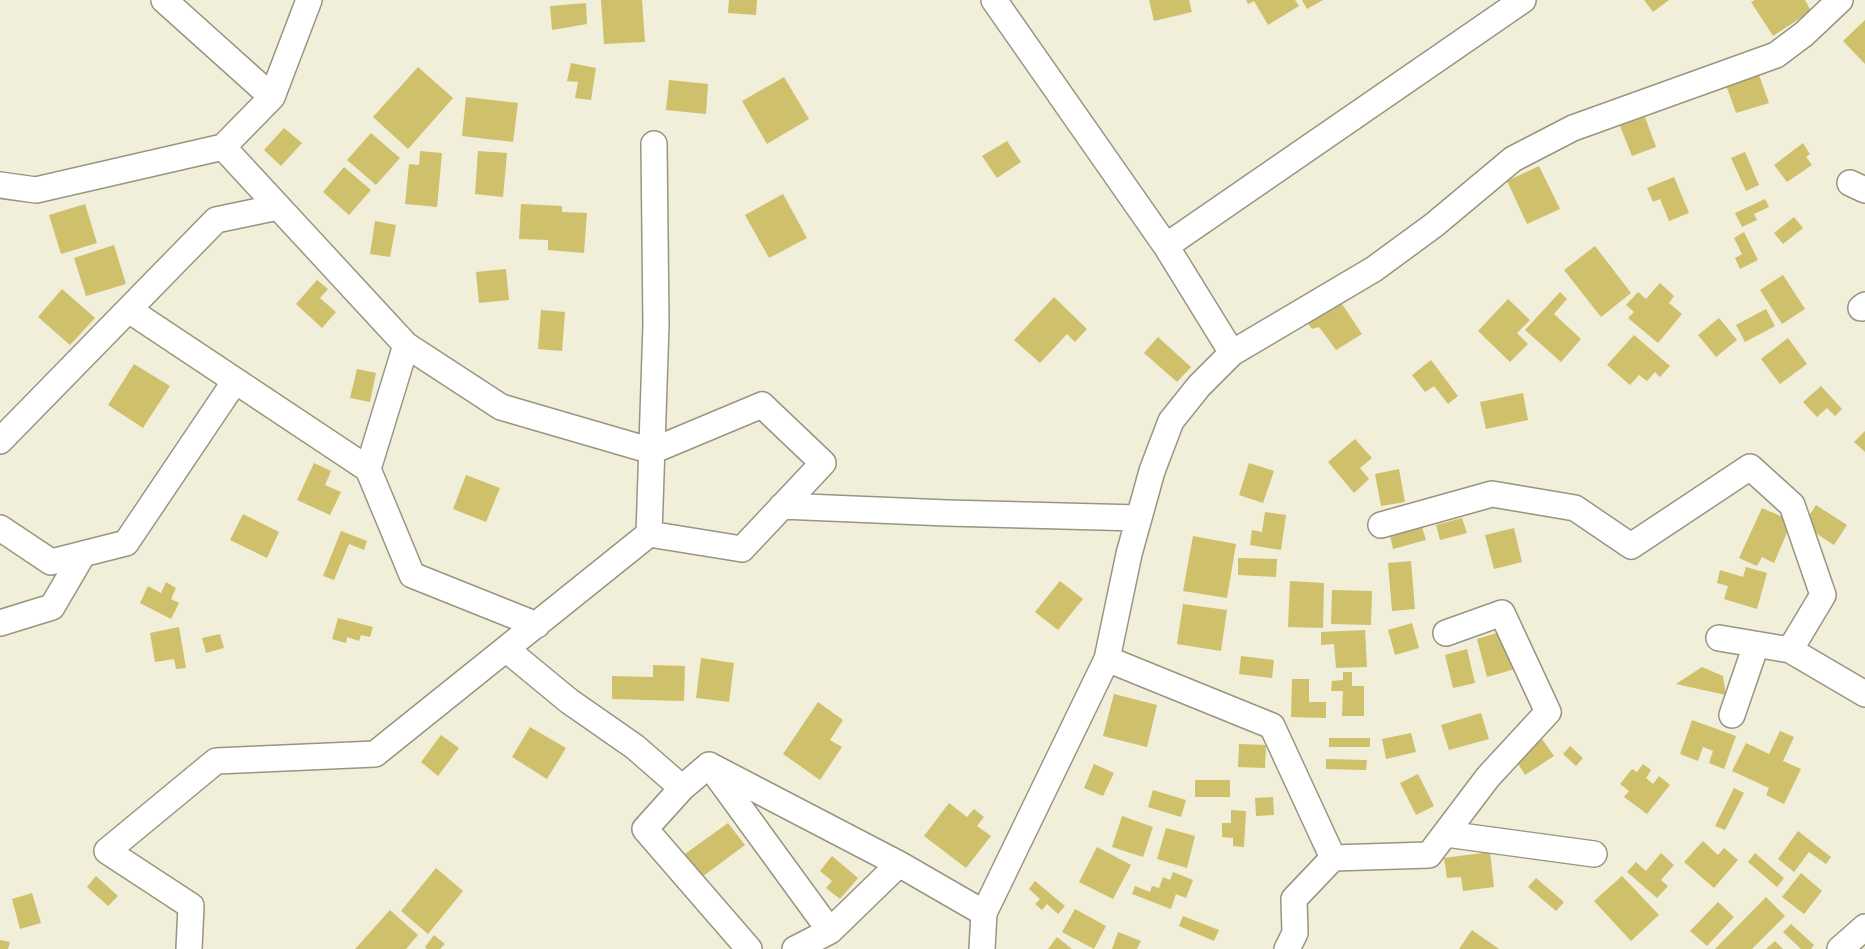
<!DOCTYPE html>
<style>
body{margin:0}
canvas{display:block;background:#f1eed9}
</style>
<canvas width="1865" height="949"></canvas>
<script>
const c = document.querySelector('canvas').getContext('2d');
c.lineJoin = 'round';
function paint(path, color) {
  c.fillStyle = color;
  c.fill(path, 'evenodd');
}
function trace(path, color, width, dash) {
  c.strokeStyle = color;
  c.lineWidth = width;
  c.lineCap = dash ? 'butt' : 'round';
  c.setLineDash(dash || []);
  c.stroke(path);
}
const building = new Path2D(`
 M 601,0 L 642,0 L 645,42 L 604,44 Z
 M 729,0 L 757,0 L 756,15 L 728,13 Z
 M 1149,0 L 1189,0 L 1192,12 L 1154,21 Z
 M 1246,0 L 1295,0 L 1299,6 L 1268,25 L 1254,1 L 1248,4 Z
 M 1302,0 L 1323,0 L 1307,9 Z
 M 1644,0 L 1669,0 L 1653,12 Z
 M 1755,0 L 1805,0 L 1811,11 L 1773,36 L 1751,2 Z
 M 586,3 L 587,24 L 552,30 L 550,6 Z
 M 1865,20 L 1865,64 L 1843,41 Z
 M 571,63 L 596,68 L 591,100 L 575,98 L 578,82 L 567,81 Z
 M 418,67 L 453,98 L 408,149 L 373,117 Z
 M 1759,75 L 1769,103 L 1736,113 L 1726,85 Z
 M 784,77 L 809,119 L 767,144 L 742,101 Z
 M 669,80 L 708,84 L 706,114 L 666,110 Z
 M 466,97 L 518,103 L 513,142 L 462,136 Z
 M 1645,117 L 1656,147 L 1632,156 L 1620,126 Z
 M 284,128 L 302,143 L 281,166 L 264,150 Z
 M 371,133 L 400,158 L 376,185 L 347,160 Z
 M 1007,141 L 1021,162 L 997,178 L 982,156 Z
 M 1803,143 L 1810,154 L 1806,157 L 1812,165 L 1787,182 L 1774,165 Z
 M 420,151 L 442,153 L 437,207 L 405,204 L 409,164 L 419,165 Z
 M 478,151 L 507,153 L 503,197 L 475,194 Z
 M 1745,152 L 1759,185 L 1746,191 L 1731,158 Z
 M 1539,166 L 1560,209 L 1527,224 L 1507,181 Z
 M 344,167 L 371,190 L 349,215 L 323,192 Z
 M 1674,177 L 1689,213 L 1669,221 L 1660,199 L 1653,202 L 1647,188 Z
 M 783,194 L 807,238 L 769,258 L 745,215 Z
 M 1765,199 L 1769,207 L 1754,214 L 1757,220 L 1742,227 L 1735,213 Z
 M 85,204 L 97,243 L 61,254 L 49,215 Z
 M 521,204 L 562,206 L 562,212 L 587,213 L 584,253 L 548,250 L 548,240 L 519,239 Z
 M 1794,217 L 1803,228 L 1783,244 L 1774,233 Z
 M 375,221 L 396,225 L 390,257 L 370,254 Z
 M 1744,232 L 1758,260 L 1740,269 L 1735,258 L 1742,254 L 1734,238 Z
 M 114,245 L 126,284 L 86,296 L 74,258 Z
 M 1595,246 L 1631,293 L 1601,317 L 1564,270 Z
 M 506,269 L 509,300 L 479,303 L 476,272 Z
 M 1783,275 L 1805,309 L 1782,324 L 1760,290 Z
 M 317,280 L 328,289 L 320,298 L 336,312 L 322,328 L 296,304 Z
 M 1660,283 L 1674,296 L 1669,303 L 1682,314 L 1658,343 L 1628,318 L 1634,312 L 1626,305 L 1638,292 L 1646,299 Z
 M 62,289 L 95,318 L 70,345 L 38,317 Z
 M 1560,292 L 1567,299 L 1554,314 L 1581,339 L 1561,362 L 1525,330 Z
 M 1054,297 L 1087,329 L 1075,342 L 1067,334 L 1040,363 L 1014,340 Z
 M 1508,299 L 1530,320 L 1517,333 L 1528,344 L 1510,362 L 1478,331 Z
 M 1340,301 L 1362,334 L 1336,350 L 1319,327 L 1312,329 L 1306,321 Z
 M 1766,309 L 1775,326 L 1745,342 L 1736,325 Z
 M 541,310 L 565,312 L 562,351 L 538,349 Z
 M 1719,318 L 1737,340 L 1716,357 L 1698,335 Z
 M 1634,335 L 1670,366 L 1660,377 L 1655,372 L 1647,381 L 1639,375 L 1630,385 L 1607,365 Z
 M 1158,337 L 1191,367 L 1177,382 L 1144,353 Z
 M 1788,338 L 1807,364 L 1780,384 L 1761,359 Z
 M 1431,360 L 1458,396 L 1448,404 L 1434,386 L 1425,392 L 1412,375 Z
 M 134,364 L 170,386 L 143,428 L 108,405 Z
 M 357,369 L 376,373 L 370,402 L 350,398 Z
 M 1821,386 L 1842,409 L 1835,416 L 1827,408 L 1817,417 L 1803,402 Z
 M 1523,393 L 1528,420 L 1486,429 L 1480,402 Z
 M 1865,431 L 1865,452 L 1854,442 Z
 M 1355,439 L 1372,458 L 1360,468 L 1369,479 L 1354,493 L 1328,462 Z
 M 314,463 L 331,471 L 325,485 L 341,492 L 330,515 L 297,500 Z
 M 1249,463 L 1274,471 L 1263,503 L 1239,495 Z
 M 1399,469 L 1405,502 L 1381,506 L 1375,474 Z
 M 466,475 L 500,488 L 486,522 L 453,509 Z
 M 1816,505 L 1847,525 L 1834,545 L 1803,525 Z
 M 1762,508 L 1792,521 L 1774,563 L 1762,557 L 1757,566 L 1739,558 Z
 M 1265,512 L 1286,515 L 1281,550 L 1250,545 L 1252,530 L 1262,532 Z
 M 243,514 L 279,532 L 267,558 L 230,540 Z
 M 1462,518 L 1467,533 L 1440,540 L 1436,525 Z
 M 1422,527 L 1426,540 L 1393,549 L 1390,536 Z
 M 1514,528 L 1522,562 L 1494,569 L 1485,535 Z
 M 341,531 L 367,541 L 364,550 L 349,544 L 334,580 L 323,576 Z
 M 1193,536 L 1236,544 L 1227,598 L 1183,591 Z
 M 1238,558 L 1277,559 L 1276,577 L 1238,575 Z
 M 1411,561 L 1415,609 L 1392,611 L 1388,563 Z
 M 1746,567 L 1767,573 L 1757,609 L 1724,599 L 1728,586 L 1717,583 L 1720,570 L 1743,577 Z
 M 1060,581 L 1083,599 L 1058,630 L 1035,612 Z
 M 1290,581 L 1324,583 L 1323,628 L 1288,627 Z
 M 166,582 L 176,588 L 171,599 L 179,603 L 171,619 L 140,603 L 148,586 L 161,593 Z
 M 1332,590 L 1372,591 L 1371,625 L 1331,624 Z
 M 1183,604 L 1227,610 L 1221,651 L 1177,644 Z
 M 338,618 L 373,627 L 370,637 L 361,635 L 359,641 L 347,637 L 346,643 L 332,639 Z
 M 1412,623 L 1419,648 L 1395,655 L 1388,630 Z
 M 179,627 L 186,668 L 176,669 L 174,659 L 155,662 L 150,633 Z
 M 1365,630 L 1367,667 L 1336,668 L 1334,644 L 1321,645 L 1321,632 Z
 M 1503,631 L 1515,669 L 1487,677 L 1477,639 Z
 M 220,634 L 224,648 L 206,653 L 202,638 Z
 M 1467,649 L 1475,683 L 1453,688 L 1445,655 Z
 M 1241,656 L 1274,660 L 1272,678 L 1239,674 Z
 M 701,658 L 734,663 L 729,702 L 696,698 Z
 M 653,665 L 685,666 L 684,701 L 612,699 L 612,676 L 653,677 Z
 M 1702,667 L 1723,676 L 1726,695 L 1676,684 Z
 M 1343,672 L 1352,672 L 1352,686 L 1364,686 L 1364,716 L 1342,716 L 1343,691 L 1331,691 L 1332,681 L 1343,680 Z
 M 1292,679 L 1309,679 L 1309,702 L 1326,702 L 1326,718 L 1291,717 Z
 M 1114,694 L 1157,705 L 1147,747 L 1103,736 Z
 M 818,702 L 843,720 L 830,740 L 842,747 L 820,780 L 783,754 Z
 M 1481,713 L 1489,739 L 1449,750 L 1441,725 Z
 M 1692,720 L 1736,736 L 1724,769 L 1709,763 L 1713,751 L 1703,747 L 1698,761 L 1680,754 Z
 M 530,727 L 566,748 L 547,779 L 512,757 Z
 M 1780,731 L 1794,737 L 1783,761 L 1801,769 L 1784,804 L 1766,795 L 1769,788 L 1732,771 L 1746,743 L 1769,754 Z
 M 1411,733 L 1416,752 L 1386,759 L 1382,739 Z
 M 441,735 L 459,748 L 438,776 L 421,762 Z
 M 1329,738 L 1370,738 L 1370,747 L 1329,747 Z
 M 1542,739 L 1554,756 L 1525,775 L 1514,757 Z
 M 1239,744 L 1266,745 L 1265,768 L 1238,767 Z
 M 1570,746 L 1583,758 L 1576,766 L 1563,754 Z
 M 1326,759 L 1367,760 L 1366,770 L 1326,769 Z
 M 1094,764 L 1114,773 L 1103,796 L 1084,788 Z
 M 1643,764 L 1651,770 L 1646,778 L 1653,784 L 1659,776 L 1670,785 L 1647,814 L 1624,797 L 1629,791 L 1620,784 L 1632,769 L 1637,772 Z
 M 1418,774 L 1434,806 L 1416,815 L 1400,783 Z
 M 1195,780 L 1230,780 L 1230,797 L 1195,797 Z
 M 1734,788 L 1744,793 L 1725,830 L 1715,826 Z
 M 1153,790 L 1186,800 L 1181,817 L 1148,807 Z
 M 1273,797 L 1274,815 L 1256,816 L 1255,798 Z
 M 949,803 L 967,817 L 974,809 L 984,817 L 977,826 L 991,836 L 966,868 L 924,836 Z
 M 1231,810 L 1246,811 L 1244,847 L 1233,846 L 1233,838 L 1222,837 L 1222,823 L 1231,823 Z
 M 1122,816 L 1153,827 L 1143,857 L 1112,847 Z
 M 728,823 L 745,845 L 702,877 L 685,854 Z
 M 1166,828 L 1195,836 L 1187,868 L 1157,859 Z
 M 1798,831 L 1831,857 L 1826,864 L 1809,852 L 1794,872 L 1778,859 Z
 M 1703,841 L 1718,855 L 1724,848 L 1738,860 L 1714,888 L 1684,862 Z
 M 1097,847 L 1131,865 L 1113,899 L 1079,882 Z
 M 1490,852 L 1494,887 L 1463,891 L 1461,877 L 1447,878 L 1444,858 Z
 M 1661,853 L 1674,865 L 1661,880 L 1668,886 L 1657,898 L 1627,872 L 1636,862 L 1646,871 Z
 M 1755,853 L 1784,878 L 1777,887 L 1748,862 Z
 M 832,856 L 858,878 L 840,899 L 826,888 L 832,881 L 820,871 Z
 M 436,868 L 463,891 L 428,934 L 401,911 Z
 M 1173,872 L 1193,880 L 1186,898 L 1176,894 L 1171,909 L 1132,894 L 1135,886 L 1150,892 L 1152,886 L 1159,888 L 1163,877 L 1170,880 Z
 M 1801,873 L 1822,891 L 1804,914 L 1782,897 Z
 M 96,876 L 118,896 L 108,906 L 87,887 Z
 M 1622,876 L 1659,915 L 1631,941 L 1594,901 Z
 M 1536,878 L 1564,902 L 1556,911 L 1528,887 Z
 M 1035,881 L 1065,906 L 1058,914 L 1047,904 L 1042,910 L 1035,904 L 1040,899 L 1029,889 Z
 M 32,893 L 41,923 L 20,929 L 12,899 Z
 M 1766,897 L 1785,916 L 1752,949 L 1715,949 Z
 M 1718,902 L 1734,917 L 1707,946 L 1690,931 Z
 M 1075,909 L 1106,926 L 1094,949 L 1062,932 Z
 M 390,910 L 418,935 L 406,949 L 355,949 Z
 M 1183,916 L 1219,930 L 1214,941 L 1179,926 Z
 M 1791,924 L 1814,945 L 1811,949 L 1801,949 L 1783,932 Z
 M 1472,930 L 1499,949 L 1459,949 Z
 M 1118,932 L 1141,941 L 1137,949 L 1112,949 Z
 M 434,935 L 445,944 L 440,949 L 427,949 L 425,947 Z
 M 1057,937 L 1072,949 L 1048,949 Z
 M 0,940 L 10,942 L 8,949 L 0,949 Z
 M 1775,941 L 1783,949 L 1766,949 Z`);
const street = new Path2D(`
 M 164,0 L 272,97
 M 994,0 L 1166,246 L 1232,353
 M 223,147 L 406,345 L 501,407 L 652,451 L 762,405 L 823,463 L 742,549 L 649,534
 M 1850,183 L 1865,190
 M 0,185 L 36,190 L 223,147 L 272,97 L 309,0
 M 1166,246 L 1523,0
 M 1861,308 L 1865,305
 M 129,310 L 368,469
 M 406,345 L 368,469 L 412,575 L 537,625
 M 0,441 L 216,220 L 278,207
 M 782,506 L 947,513 L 1139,518
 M 1381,525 L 1492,494 L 1575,508 L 1631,546 L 1750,467 L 1792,505 L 1823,595 L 1790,650
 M 0,528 L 51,562 L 126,543 L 235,381
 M 0,623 L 52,607 L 83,554
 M 1719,638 L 1790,650 L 1865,694
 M 506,649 L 569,701 L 635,747 L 682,788 L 645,829 L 749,949
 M 1107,659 L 1272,726 L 1333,858
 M 1732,715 L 1756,645
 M 709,765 L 899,864 L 830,931 L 795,949
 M 682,788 L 709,765 L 830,931
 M 1446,834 L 1594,854
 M 899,864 L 984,913
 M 189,949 L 191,906 L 107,851 L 216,761 L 375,754 L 649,534 L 656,325 L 654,144
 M 982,949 L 984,913 L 1107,659 L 1129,554 L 1152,471 L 1171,421 L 1199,386 L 1232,353 L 1374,269 L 1434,225 L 1513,159 L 1573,128 L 1776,55 L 1804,34 L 1840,0
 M 1287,949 L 1295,933 L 1294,899 L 1333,858 L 1429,855 L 1488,777 L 1548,712 L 1502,613 L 1446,633
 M 1840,949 L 1865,927`);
paint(building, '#cfc06c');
trace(street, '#989581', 28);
trace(street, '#fff', 25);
</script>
